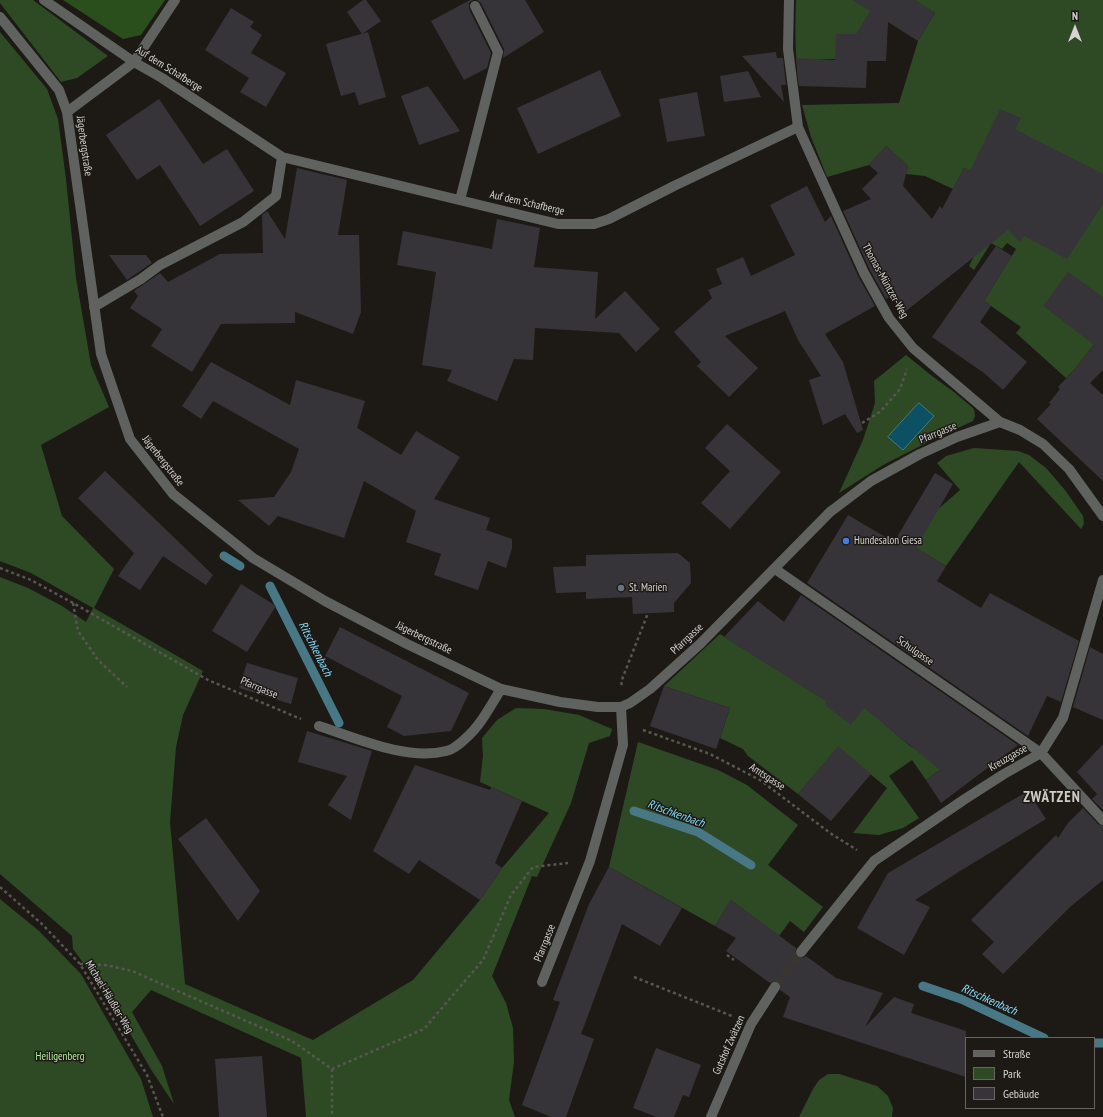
<!DOCTYPE html>
<meta charset="utf-8">
<style>
body{margin:0}
#map{position:relative;width:1103px;height:1117px;overflow:hidden;background:#1d1a16;font-family:"PT Sans Narrow",sans-serif}
canvas{display:block}
.legend{position:absolute;left:965px;top:1037px;width:130px;height:72px;box-sizing:border-box;background:#1d1a16;border:1px solid #676461;margin:0;padding:5px 7px;list-style:none;font-size:12px;color:#d5d4d1}
.legend li{display:flex;align-items:center;gap:8px;height:20px}
.legend b{width:20px;border:1px solid #676461}
.north{position:absolute;left:1055px;top:8px;width:40px;height:40px;-webkit-text-stroke:3px #1d1a16;paint-order:stroke;rotate:0deg;font-size:11px;font-weight:700;line-height:16px;text-align:center;color:#d5d4d1}
.north::after{content:'';display:block;margin:auto;width:14px;height:18px;background:#d5d4d1;clip-path:polygon(50% 0,100% 100%,50% 72%,0 100%)}
</style>
<div id="map">
<canvas width="1103" height="1117"></canvas>
<ul class="legend">
<li><b style="height:5px;background:#606260"></b>Straße</li>
<li><b style="height:11px;background:#2e4a25"></b>Park</li>
<li><b style="height:11px;background:#373439"></b>Gebäude</li>
</ul>
<div class="north">N</div>
</div>
<script>
const c = document.querySelector('canvas').getContext('2d');
c.lineJoin = 'round';
function paint(path, color) {
  c.fillStyle = color;
  c.fill(path, 'evenodd');
}
function trace(path, color, width, dash) {
  c.strokeStyle = color;
  c.lineWidth = width;
  c.lineCap = dash ? 'butt' : 'round';
  c.setLineDash(dash || []);
  c.stroke(path);
}
function drawText(font, color, halo, rows, align = 'center') {
  c.font = font + ' "PT Sans Narrow",sans-serif';
  c.lineWidth = 3;
  c.setLineDash([]);
  c.textBaseline = 'middle';
  c.strokeStyle = halo;
  c.fillStyle = color;
  for (const [text, x, y, turn = 0] of rows) {
    c.save();
    c.translate(x, y);
    c.rotate((+turn || 0) * Math.PI / 180);
    c.textAlign = isNaN(turn) ? turn : align;
    if (halo) c.strokeText(text, 0, 0);
    c.fillText(text, 0, 0);
    c.restore();
  }
}
const green = new Path2D(`
 M 0,0 L 33,0 L 108,56 L 77,78 L 61,82 L 0,3 Z
 M 796,0 L 878,0 L 857,34 L 836,34 L 837,59 L 811,59 L 810,86 L 799,86 C 795,57 795,29 796,0 Z
 M 914,0 L 1103,0 L 1103,333 L 1075,369 L 1066,378 L 1016,333 L 1021,327 L 984,301 L 1016,249 L 1007,243 L 1002,249 L 991,243 L 974,270 L 969,266 L 1007,190 L 964,168 L 953,189 L 925,176 L 906,174 L 908,166 L 886,146 L 869,165 L 827,177 L 811,137 L 802,105 L 899,103 L 918,41 L 935,13 Z
 M 0,32 L 47,89 L 58,119 L 66,179 L 76,278 L 91,365 L 109,407 L 41,445 L 62,516 L 114,569 L 94,608 L 203,671 L 183,715 L 176,747 L 170,822 L 185,984 L 313,1040 L 413,980 L 480,900 L 502,868 L 549,813 L 480,782 L 483,756 L 482,738 L 497,720 L 516,708 L 544,709 L 579,715 L 612,729 L 610,736 L 589,743 L 571,803 L 537,877 L 532,876 L 492,976 L 506,1003 L 513,1028 L 514,1062 L 509,1100 L 515,1117 L 306,1117 L 301,1058 L 151,990 L 132,1012 L 162,1066 L 174,1104 L 152,1071 L 110,999 L 73,949 L 72,936 L 0,874 L 0,577 L 28,588 L 62,606 L 86,622 L 93,608 L 31,573 L 0,561 Z
 M 906,355 L 932,376 L 954,392 L 974,409 L 975,416 L 973,421 L 930,441 L 883,465 L 839,493 L 863,440 L 875,403 L 874,381 Z
 M 974,448 L 1018,451 L 1029,455 L 1046,468 L 1065,490 L 1083,516 L 1084,524 L 1081,529 L 1019,462 L 946,566 L 916,548 L 929,517 L 960,490 L 937,463 L 946,456 Z
 M 838,630 L 848,675 L 825,705 L 873,696 L 884,724 L 910,746 L 944,767 L 926,780 L 912,760 L 889,776 L 919,818 L 903,828 L 879,835 L 853,833 L 887,788 L 838,747 L 798,794 L 748,756 L 743,749 L 720,738 L 730,708 L 664,686 L 720,634 L 804,687 Z
 M 638,742 L 718,770 L 747,785 L 798,825 L 768,865 L 823,907 L 804,932 L 790,921 L 779,936 L 731,900 L 715,926 L 609,867 Z
 M 0,899 L 39,931 L 81,974 L 141,1079 L 153,1117 L 0,1117 Z
 M 828,1074 L 839,1074 L 877,1086 L 888,1096 L 893,1108 L 892,1117 L 799,1117 L 813,1089 L 819,1080 Z`);
const forest = new Path2D(`
 M 63,0 L 165,0 L 141,35 L 123,39 Z`);
const water = new Path2D(`
 M 919,403 L 934,416 L 903,450 L 888,437 Z`);
const stream = new Path2D(`
 M 224,556 L 240,566
 M 270,586 L 339,723
 M 634,811 L 698,832 L 751,865
 M 923,986 L 961,999 L 1044,1038
 M 1094,1043 L 1103,1043`);
const building = new Path2D(`
 M 363,0 L 366,0 L 381,21 L 362,34 L 347,12 Z
 M 470,0 L 473,0 L 469,3 L 469,9 L 491,53 L 487,68 L 464,80 L 431,21 Z
 M 477,0 L 525,0 L 544,32 L 503,58 L 504,49 L 481,3 Z
 M 852,0 L 914,0 L 935,13 L 918,41 L 888,22 L 886,61 L 867,61 L 866,88 L 799,86 L 796,58 L 835,60 L 836,34 L 856,34 L 870,11 Z
 M 231,8 L 254,22 L 250,27 L 262,35 L 251,53 L 286,73 L 266,107 L 240,92 L 249,78 L 205,50 Z
 M 368,32 L 386,97 L 359,105 L 355,92 L 341,96 L 326,44 Z
 M 776,52 L 777,58 L 783,58 L 786,85 L 781,85 L 784,102 L 742,56 Z
 M 600,70 L 621,116 L 538,154 L 517,108 Z
 M 748,71 L 761,97 L 724,102 L 720,76 Z
 M 428,86 L 460,131 L 419,145 L 401,96 Z
 M 697,92 L 705,136 L 667,142 L 659,99 Z
 M 159,99 L 203,164 L 227,149 L 254,191 L 200,226 L 160,165 L 137,180 L 106,135 Z
 M 1000,109 L 1021,118 L 1015,129 L 1103,174 L 1103,204 L 1067,259 L 1024,236 L 1020,242 L 1008,230 L 906,311 L 893,295 L 886,299 L 870,270 L 843,211 L 871,199 L 862,189 L 878,173 L 869,165 L 886,146 L 908,166 L 903,186 L 932,219 L 940,206 L 942,209 L 964,168 L 970,171 Z
 M 297,168 L 347,180 L 338,235 L 359,235 L 361,312 L 353,334 L 295,312 L 295,323 L 221,324 L 192,372 L 151,346 L 162,329 L 130,308 L 138,296 L 134,291 L 160,273 L 168,282 L 220,254 L 263,253 L 262,215 L 267,211 L 285,239 Z
 M 807,186 L 825,222 L 831,216 L 858,276 L 875,306 L 825,334 L 843,362 L 863,430 L 857,433 L 845,414 L 823,425 L 809,380 L 821,376 L 798,340 L 785,311 L 725,336 L 758,368 L 729,397 L 697,366 L 701,362 L 674,332 L 712,298 L 708,290 L 722,284 L 716,269 L 743,257 L 751,276 L 795,255 L 770,205 Z
 M 497,219 L 540,228 L 534,267 L 598,272 L 595,319 L 625,291 L 660,329 L 636,352 L 619,333 L 535,328 L 533,360 L 514,359 L 497,401 L 447,381 L 452,370 L 422,365 L 436,272 L 397,265 L 403,231 L 492,249 Z
 M 996,246 L 1012,256 L 984,301 L 991,306 L 980,322 L 1027,362 L 1003,390 L 984,373 L 932,337 Z
 M 109,255 L 146,255 L 152,263 L 127,280 Z
 M 1068,272 L 1103,297 L 1103,370 L 1090,383 L 1103,395 L 1103,481 L 1037,419 L 1051,404 L 1049,403 L 1060,389 L 1058,387 L 1075,369 L 1094,345 L 1043,306 Z
 M 211,362 L 290,405 L 296,380 L 365,401 L 357,428 L 401,455 L 416,431 L 460,457 L 434,499 L 490,518 L 486,530 L 512,539 L 512,548 L 506,568 L 488,561 L 478,590 L 434,575 L 441,554 L 406,542 L 416,511 L 364,481 L 344,538 L 278,516 L 269,526 L 238,500 L 274,497 L 291,472 L 299,449 L 213,401 L 201,419 L 182,406 Z
 M 727,424 L 781,472 L 730,529 L 701,503 L 730,471 L 705,448 Z
 M 105,471 L 213,575 L 206,585 L 163,556 L 140,590 L 118,576 L 134,553 L 78,498 Z
 M 935,473 L 953,484 L 916,548 L 946,566 L 937,581 L 981,608 L 990,593 L 1079,641 L 1061,702 L 1047,696 L 1028,736 L 807,583 L 848,515 L 894,542 Z
 M 678,553 L 690,563 L 691,583 L 674,603 L 674,612 L 633,614 L 632,597 L 586,599 L 586,592 L 556,593 L 553,567 L 586,566 L 586,555 Z
 M 241,584 L 276,606 L 247,652 L 212,631 Z
 M 801,595 L 1018,745 L 941,803 L 926,780 L 940,770 L 864,708 L 851,725 L 825,705 L 827,702 L 724,637 L 758,601 L 784,622 Z
 M 340,627 L 469,693 L 451,731 L 404,736 L 387,727 L 402,696 L 325,656 Z
 M 1090,647 L 1103,654 L 1103,720 L 1073,707 Z
 M 247,663 L 298,678 L 291,704 L 239,688 Z
 M 664,686 L 730,708 L 716,749 L 650,726 Z
 M 307,731 L 372,751 L 351,820 L 328,805 L 347,776 L 298,762 Z
 M 1103,744 L 1103,810 L 1092,799 L 1097,794 L 1077,772 Z
 M 838,746 L 871,774 L 831,821 L 798,794 Z
 M 415,765 L 490,790 L 491,787 L 522,801 L 495,863 L 502,868 L 480,900 L 419,860 L 409,874 L 373,851 Z
 M 1028,791 L 1046,819 L 960,871 L 915,900 L 930,907 L 904,955 L 857,928 L 888,873 Z
 M 1083,808 L 1098,824 L 1103,826 L 1103,880 L 1070,907 L 1003,974 L 982,954 L 994,942 L 971,920 L 1056,835 L 1058,838 L 1068,823 Z
 M 206,818 L 260,891 L 238,921 L 178,839 Z
 M 609,867 L 682,908 L 660,946 L 622,924 L 581,1034 L 594,1039 L 566,1117 L 551,1117 L 522,1105 L 560,1002 L 553,1000 L 589,904 Z
 M 731,900 L 796,948 L 795,954 L 797,957 L 803,958 L 806,956 L 836,978 L 883,993 L 865,1027 L 894,997 L 914,1004 L 911,1013 L 966,1031 L 966,1077 L 783,1017 L 790,997 L 780,990 L 781,984 L 776,981 L 770,983 L 726,951 L 736,938 L 715,926 Z
 M 656,1048 L 701,1065 L 689,1097 L 683,1095 L 674,1117 L 657,1117 L 633,1108 Z
 M 262,1056 L 267,1117 L 219,1117 L 215,1059 Z`);
const minorTunnel = new Path2D(`
 M 775,987 L 801,952`);
const path = new Path2D(`
 M 862,423 L 880,412 L 900,389 L 907,369
 M 0,568 L 31,580 L 73,603 L 208,680 L 301,719
 M 73,603 L 78,631 L 98,660 L 127,687
 M 622,685 L 621,682 L 648,613
 M 643,730 L 710,754 L 760,780 L 830,833 L 857,850
 M 0,887 L 42,924 L 80,964 L 147,1075 L 163,1117
 M 727,955 L 734,960
 M 80,964 L 106,965 L 132,971 L 292,1041 L 332,1069 L 332,1117
 M 634,977 L 732,1016
 M 332,1069 L 424,1029 L 483,960 L 511,895 L 533,867 L 568,863`);
const minor = new Path2D(`
 M 44,0 L 134,62 L 162,78 L 282,157 L 558,224 L 594,224 L 609,219 L 676,185 L 798,127
 M 789,0 L 788,49 L 798,127 L 864,273 L 889,318 L 913,348 L 1000,422 L 1020,430 L 1043,444 L 1069,469 L 1103,516
 M 0,17 L 59,90 L 67,112 L 101,354 L 130,439 L 173,494 L 253,558 L 325,601 L 407,644 L 501,689 L 560,702 L 598,707 L 621,707 L 630,703 L 650,689 L 700,644 L 830,512 L 871,481 L 920,454 L 957,437 L 1000,422
 M 67,112 L 134,62 L 175,0
 M 460,200 L 498,52 L 475,6
 M 94,307 L 141,279 L 160,265 L 243,222 L 276,196 L 282,157
 M 775,569 L 1041,753 L 1103,820
 M 319,726 C 356,738 407,761 446,751 C 452,750 461,743 466,738 C 481,725 491,705 501,689
 M 801,952 L 874,861 L 965,799 L 1004,774 L 1041,753 L 1063,718 L 1103,580
 M 542,982 L 590,861 L 623,745 L 621,707
 M 711,1117 L 751,1024 L 775,987`);
const markers = [
 [846,541,4,"#3f7fe0"],
 [621,588,4,"#6b7280"]
];
const streetNames = [
 ["Auf dem Schafberge",169,69,32],
 ["Jägerbergstraße",84,146,82],
 ["Auf dem Schafberge",527,203,13],
 ["Thomas-Müntzer-Weg",885,281,61],
 ["Pfarrgasse",938,433,-23],
 ["Jägerbergstraße",163,461,52],
 ["Jägerbergstraße",424,638,26],
 ["Pfarrgasse",687,639,-43],
 ["Schulgasse",915,651,35],
 ["Pfarrgasse",259,688,23],
 ["Kreuzgasse",1008,758,-30],
 ["Amtsgasse",767,777,33],
 ["Pfarrgasse",545,943,-68],
 ["Michael-Häußler-Weg",109,997,59],
 ["Gutshof Zwätzen",729,1045,-66]
];
const poiNames = [
 ["Hundesalon Giesa",854,541],
 ["St. Marien",629,588]
];
const parkNames = [
 ["Heiligenberg",60,1057]
];
const waterNames = [
 ["Ritschkenbach",315,649,63],
 ["Ritschkenbach",676,814,20],
 ["Ritschkenbach",989,1000,24]
];
const districtNames = [
 ["ZWÄTZEN",1052,798]
];
paint(green, '#2e4a25');
paint(forest, '#2a4f1d');
paint(water, '#0c5064');
trace(water, '#487885', 1);
trace(stream, '#487885', 9);
paint(building, '#373439');
trace(minorTunnel, '#393632', 10, [10, 5]);
trace(path, '#595652', 2.5, [3, 3]);
trace(minor, '#606260', 10);
for (const [x, y, r, color] of markers) {
  const dot = new Path2D();
  dot.arc(x, y, r, 0, 2 * Math.PI);
  c.fillStyle = color;
  c.fill(dot);
  trace(dot, '#1d1a16', 1.5);
}
drawText('11px', '#d5d4d1', '#1d1a16', streetNames);
drawText('11px', '#d5d4d1', '#1d1a16', poiNames, 'left');
drawText('11px', '#b4eea1', '#1d1a16', parkNames);
drawText('italic 12px', '#86ddfc', '#1d1a16', waterNames);
c.letterSpacing = '1px';
drawText('bold 15px', '#cfccc5', '#1d1a16', districtNames);
c.letterSpacing = '0px';
</script>
